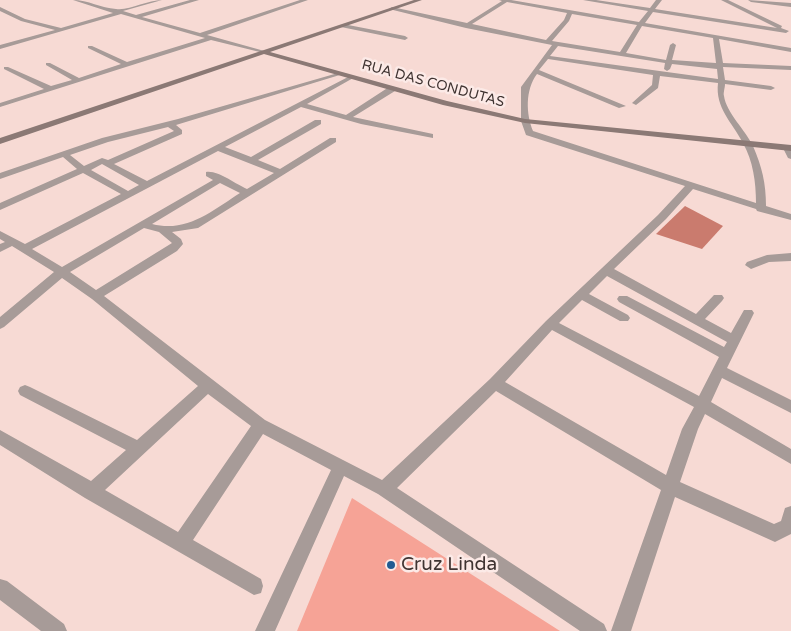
<!DOCTYPE html>
<style>
body{margin:0}
canvas{display:block;background:#f7dad4}
</style>
<canvas width="791" height="631"></canvas>
<script>
const c = document.querySelector('canvas').getContext('2d');
c.lineJoin = 'round';
function paint(path, color) {
  c.fillStyle = color;
  c.fill(path, 'evenodd');
}
function trace(path, color, width, dash) {
  c.strokeStyle = color;
  c.lineWidth = width;
  c.lineCap = dash ? 'butt' : 'round';
  c.setLineDash(dash || []);
  c.stroke(path);
}
function drawText(font, color, halo, rows, align = 'center') {
  c.font = font + ' "Varela Round",sans-serif';
  c.lineWidth = 5;
  c.setLineDash([]);
  c.textBaseline = 'middle';
  c.strokeStyle = halo;
  c.fillStyle = color;
  for (const [text, x, y, turn = 0] of rows) {
    c.save();
    c.translate(x, y);
    c.rotate((+turn || 0) * Math.PI / 180);
    c.textAlign = isNaN(turn) ? turn : align;
    if (halo) c.strokeText(text, 0, 0);
    c.fillText(text, 0, 0);
    c.restore();
  }
}
const green = new Path2D(`
 M 352,498 L 560,631 L 297,631 Z`);
const water = new Path2D(`
 M 685,206 L 723,226 L 702,249 L 656,234 Z`);
const street = new Path2D(`
 M 73,0 C 88,0 101,8 116,9 C 129,11 147,0 162,0 L 123,11 L 136,15 L 190,0 L 199,0 L 142,17 L 200,33 L 300,0 L 308,0 L 207,35 L 268,52 L 268,54 L 211,40 L 0,107 L 0,103 L 44,89 L 4,69 L 4,67 L 8,67 L 51,86 L 72,80 L 46,65 L 46,63 L 50,63 L 79,78 L 121,64 L 88,48 L 88,46 L 92,46 L 127,62 L 205,38 L 121,14 L 0,49 L 0,45 L 55,30 L 21,21 L 0,11 L 0,7 L 25,19 L 61,28 L 113,13 Z
 M 499,0 L 511,0 L 639,22 L 648,11 L 583,0 L 596,0 L 650,8 L 656,0 L 662,0 L 655,9 L 777,28 L 721,0 L 728,0 L 782,26 L 781,28 L 789,31 L 786,33 L 653,12 L 645,23 L 791,48 L 791,52 L 719,39 L 723,63 L 791,66 L 791,70 L 723,67 L 725,80 L 771,86 L 775,88 L 771,90 L 725,84 C 725,88 723,93 724,96 C 726,112 746,131 753,146 C 762,167 766,183 766,206 L 791,214 L 791,220 L 757,211 L 756,209 L 693,189 L 666,219 L 614,269 L 696,314 L 714,295 L 722,295 L 724,298 L 722,301 L 705,319 L 731,333 L 744,310 L 752,310 L 754,313 L 727,368 L 791,400 L 791,413 L 722,378 L 711,402 L 791,449 L 791,464 L 705,414 L 698,429 L 680,482 L 774,524 L 781,521 L 785,508 L 791,506 L 791,534 L 775,542 L 675,497 L 631,631 L 611,631 L 661,490 L 496,391 L 397,488 L 604,624 L 607,631 L 580,631 L 378,494 L 344,476 L 275,631 L 255,631 L 331,470 L 263,434 L 193,540 L 261,579 L 263,586 L 261,593 L 254,595 L 85,498 L 0,445 L 0,430 L 91,481 L 126,450 L 20,395 L 18,391 L 20,387 L 25,385 L 30,387 L 137,440 L 198,386 L 92,299 L 62,278 L 4,327 L 0,329 L 0,317 L 54,272 L 12,246 L 0,252 L 0,244 L 5,242 L 0,239 L 0,231 L 25,244 L 121,194 L 83,173 L 0,210 L 0,203 L 77,169 L 63,157 L 0,179 L 0,173 L 102,138 L 178,119 L 338,73 L 343,74 L 176,125 L 182,130 L 182,134 L 114,164 L 147,181 L 350,76 L 355,77 L 307,104 L 346,115 L 389,87 L 395,87 L 395,91 L 353,117 L 433,134 L 433,138 L 361,124 L 301,107 L 225,147 L 251,157 L 315,120 L 321,120 L 321,124 L 258,160 L 280,169 L 330,138 L 336,138 L 336,142 L 198,228 L 172,232 L 181,239 L 183,244 L 177,251 L 104,296 L 265,420 L 382,480 L 490,379 L 546,321 L 658,215 L 685,186 L 526,135 L 521,121 L 521,87 L 552,45 L 466,28 L 389,9 L 392,7 L 467,23 L 502,1 ZM 507,2 L 567,13 L 564,20 L 546,40 L 472,24 ZM 572,14 L 637,25 L 620,52 L 552,41 L 569,21 ZM 642,26 L 713,38 L 716,63 L 672,60 L 676,45 L 673,43 L 670,45 L 666,60 L 626,53 ZM 558,46 L 665,63 L 664,69 L 667,71 L 670,69 L 672,64 L 717,69 L 718,79 L 550,56 ZM 548,59 L 653,75 L 652,85 L 632,103 L 636,105 L 658,88 L 660,76 L 718,83 C 715,108 732,122 743,143 C 753,161 756,182 756,203 L 533,131 C 526,114 525,90 537,74 L 619,108 L 626,106 L 539,70 ZM 168,127 L 174,131 L 108,160 L 102,158 L 84,166 L 70,155 L 108,142 ZM 218,151 L 274,173 L 247,189 C 235,184 218,170 206,172 L 206,176 L 213,180 L 62,267 L 32,249 ZM 102,164 L 139,185 L 128,191 L 91,170 ZM 220,183 L 240,193 C 212,211 187,233 152,224 ZM 144,228 L 159,232 L 172,243 L 96,290 L 70,272 ZM 607,276 L 727,342 L 724,347 L 627,296 L 619,296 L 617,299 L 619,302 L 719,357 L 699,396 L 559,323 L 582,300 L 620,321 L 628,321 L 630,318 L 628,315 L 589,294 ZM 552,330 L 694,407 L 682,429 L 666,475 L 505,382 ZM 208,394 L 251,426 L 178,532 L 105,490 Z
 M 748,0 L 791,3 L 791,7 L 751,2 Z
 M 343,24 L 405,36 L 408,38 L 405,40 L 341,27 Z
 M 787,145 L 791,148 L 791,159 L 788,158 L 783,148 Z
 M 791,253 L 791,261 L 769,262 L 751,269 L 745,265 L 747,262 L 767,255 Z
 M 0,579 L 7,581 L 64,624 L 67,631 L 41,631 L 0,600 Z`);
const secondary = new Path2D(`
 M 414,0 L 422,0 L 270,52 L 447,101 L 525,119 L 791,145 L 791,151 L 525,123 L 443,105 L 264,54 L 0,144 L 0,138 Z`);
const markers = [
 [391,565,5,"#225b92"]
];
const farStreetnames = [
 ["RUA DAS CONDUTAS",433,84,15]
];
const nearPoinames = [
 ["Cruz Linda",401,565]
];
paint(green, '#f6a396');
paint(water, '#ca7b6e');
paint(street, '#a79b98');
paint(secondary, '#8b7975');
for (const [x, y, r, color] of markers) {
  const dot = new Path2D();
  dot.arc(x, y, r, 0, 2 * Math.PI);
  c.fillStyle = color;
  c.fill(dot);
  trace(dot, '#fceae7', 2);
}
drawText('14px', '#3f3331', '#fceae7', farStreetnames);
drawText('19px', '#3f3331', '#fceae7', nearPoinames, 'left');
</script>
